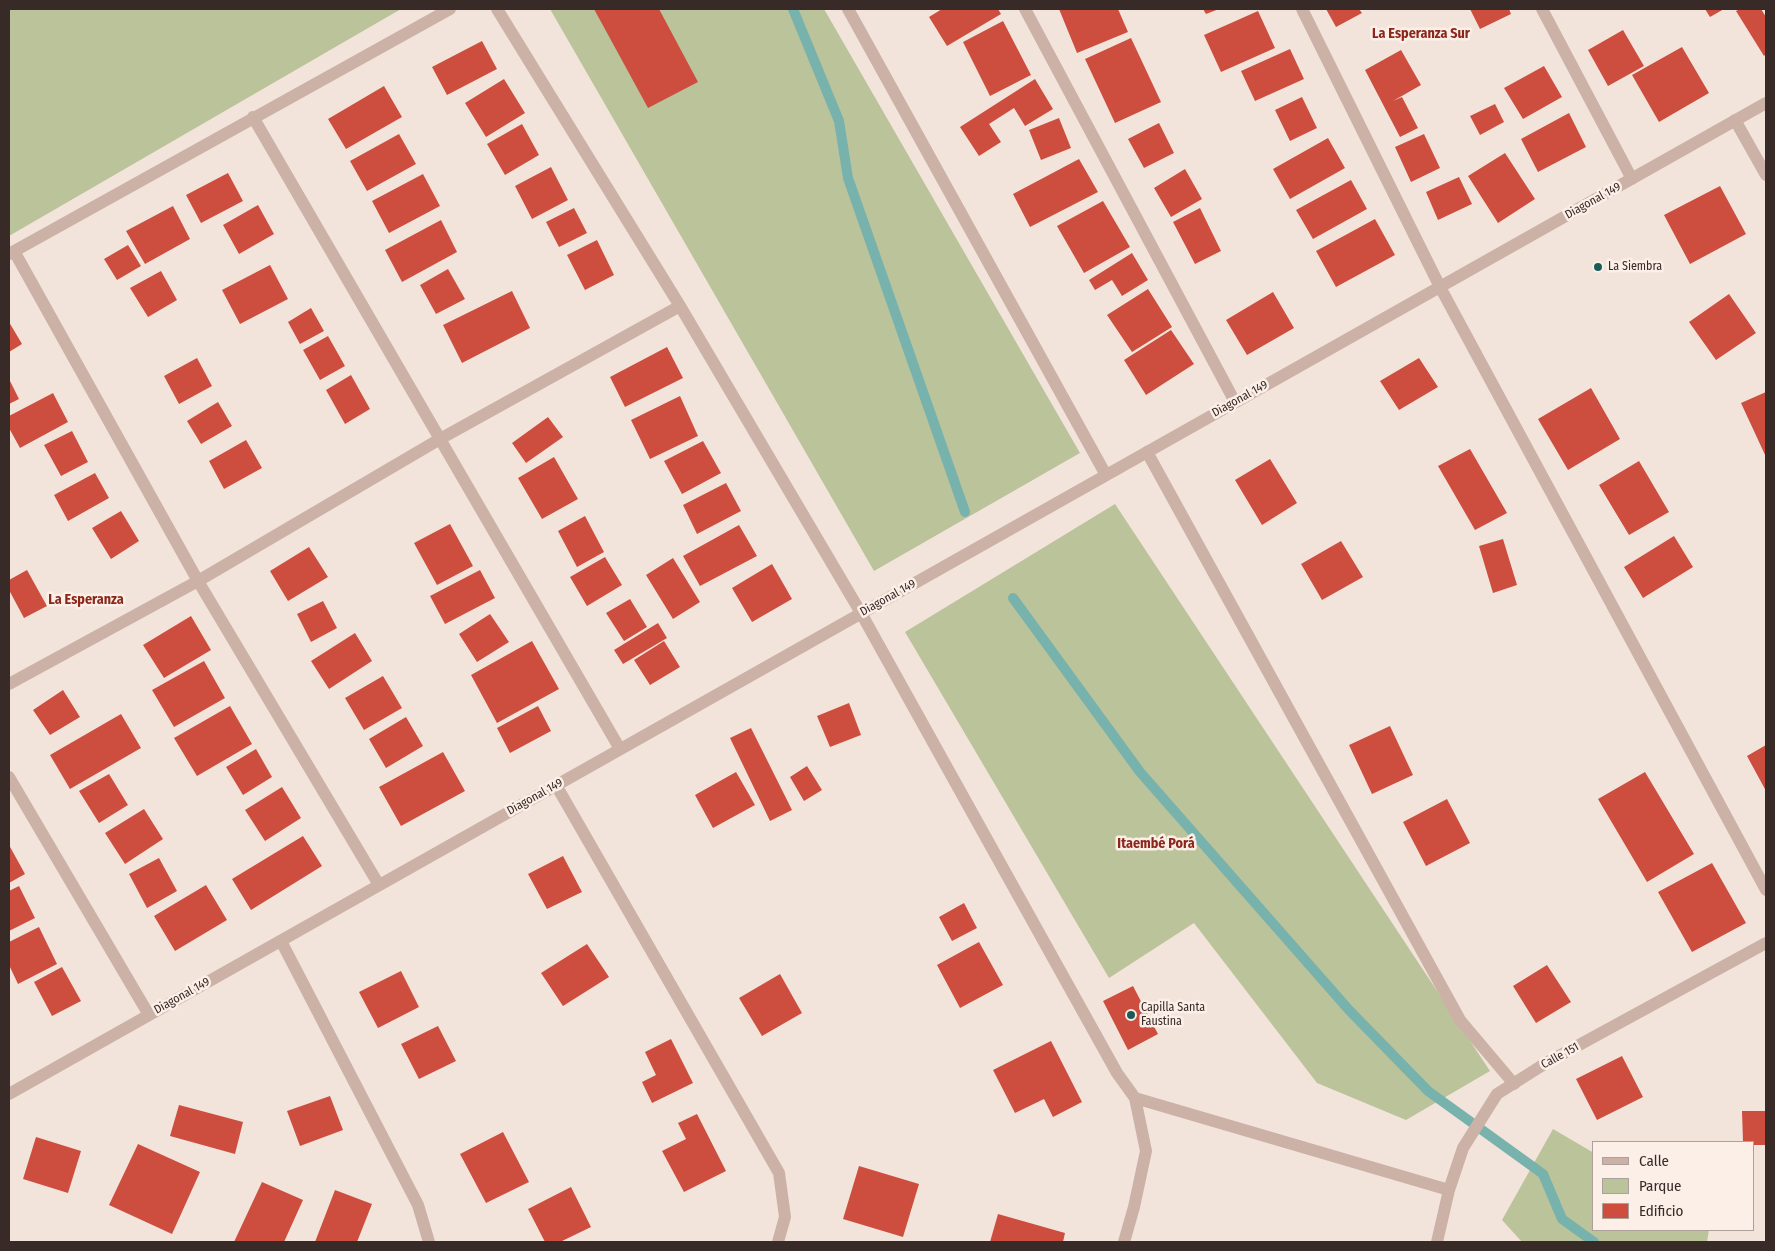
<!DOCTYPE html>
<meta charset="utf-8">
<style>
body{margin:0}
#map{position:relative;width:1775px;height:1251px;overflow:hidden;background:#f3e4db;font-family:"Fira Sans Condensed",sans-serif}
canvas{display:block}
.frame{position:absolute;inset:0;border:10px solid #382a27;pointer-events:none}
.legend{position:absolute;left:1592px;top:1141px;width:162px;height:90px;box-sizing:border-box;background:#fbefe8;border:1px solid #ada09b;margin:0;padding:6px 9px;list-style:none;font-size:15px;color:#382a27}
.legend li{display:flex;align-items:center;gap:10px;height:25px}
.legend b{width:25px;border:1px solid #ada09b}
</style>
<div id="map">
<canvas width="1775" height="1251"></canvas>
<div class="frame"></div>
<ul class="legend">
<li><b style="height:6px;background:#ccb2a6"></b>Calle</li>
<li><b style="height:14px;background:#bbc39a"></b>Parque</li>
<li><b style="height:14px;background:#cd4e3f"></b>Edificio</li>
</ul>
</div>
<script>
const c = document.querySelector('canvas').getContext('2d');
c.lineJoin = 'round';
function paint(path, color) {
  c.fillStyle = color;
  c.fill(path, 'evenodd');
}
function trace(path, color, width, dash) {
  c.strokeStyle = color;
  c.lineWidth = width;
  c.lineCap = dash ? 'butt' : 'round';
  c.setLineDash(dash || []);
  c.stroke(path);
}
function drawText(font, color, halo, rows, align = 'center') {
  c.font = font + ' "Fira Sans Condensed",sans-serif';
  c.lineWidth = 5;
  c.setLineDash([]);
  c.textBaseline = 'middle';
  c.strokeStyle = halo;
  c.fillStyle = color;
  for (const [text, x, y, turn = 0] of rows) {
    c.save();
    c.translate(x, y);
    c.rotate((+turn || 0) * Math.PI / 180);
    c.textAlign = isNaN(turn) ? turn : align;
    if (halo) c.strokeText(text, 0, 0);
    c.fillText(text, 0, 0);
    c.restore();
  }
}
const green = new Path2D(`
 M 9,9 L 401,9 L 9,236 Z
 M 550,9 L 824,9 L 1080,453 L 874,571 Z
 M 1115,504 L 1490,1071 L 1406,1120 L 1317,1083 L 1194,923 L 1109,978 L 905,632 Z
 M 1553,1129 L 1594,1153 L 1594,1230 L 1709,1230 L 1707,1242 L 1522,1242 L 1502,1220 Z`);
const stream = new Path2D(`
 M 793,9 L 839,121 L 848,178 L 965,512
 M 1013,598 L 1140,772 L 1349,1010 L 1428,1091 L 1543,1174 L 1562,1219 L 1594,1242`);
const building = new Path2D(`
 M 594,9 L 659,9 L 698,82 L 648,108 Z
 M 942,9 L 998,9 L 1001,14 L 947,46 L 929,17 Z
 M 1059,9 L 1118,9 L 1128,32 L 1077,53 Z
 M 1203,9 L 1219,9 L 1206,14 Z
 M 1326,9 L 1359,9 L 1362,13 L 1336,27 Z
 M 1470,9 L 1509,9 L 1511,14 L 1480,29 Z
 M 1705,9 L 1724,9 L 1710,17 Z
 M 1740,9 L 1761,9 L 1766,17 L 1766,54 L 1764,56 L 1736,11 Z
 M 1258,11 L 1275,48 L 1221,72 L 1204,35 Z
 M 1003,21 L 1031,75 L 990,96 L 963,42 Z
 M 1623,30 L 1644,66 L 1608,86 L 1588,50 Z
 M 1131,38 L 1161,102 L 1115,123 L 1085,59 Z
 M 482,41 L 497,69 L 447,95 L 432,67 Z
 M 1682,47 L 1709,93 L 1659,122 L 1632,75 Z
 M 1290,49 L 1304,79 L 1255,101 L 1241,71 Z
 M 1401,50 L 1421,85 L 1393,101 L 1402,97 L 1418,128 L 1400,137 L 1365,70 Z
 M 1544,66 L 1562,97 L 1523,119 L 1504,88 Z
 M 504,79 L 525,113 L 486,137 L 465,103 Z
 M 1035,79 L 1053,109 L 1025,126 L 1014,108 L 989,124 L 1001,142 L 979,156 L 960,127 Z
 M 384,86 L 402,117 L 346,149 L 328,119 Z
 M 1302,97 L 1317,128 L 1290,141 L 1275,110 Z
 M 1495,104 L 1504,122 L 1480,135 L 1470,116 Z
 M 1569,113 L 1586,147 L 1538,172 L 1521,139 Z
 M 1059,118 L 1071,148 L 1041,160 L 1029,130 Z
 M 1159,123 L 1174,153 L 1144,168 L 1128,139 Z
 M 522,124 L 539,155 L 505,175 L 487,144 Z
 M 399,134 L 416,164 L 367,191 L 350,161 Z
 M 1424,134 L 1440,168 L 1411,182 L 1395,147 Z
 M 1328,138 L 1345,168 L 1290,199 L 1273,169 Z
 M 1505,153 L 1535,199 L 1498,223 L 1468,176 Z
 M 1079,159 L 1098,192 L 1030,227 L 1013,194 Z
 M 551,167 L 568,200 L 532,219 L 515,186 Z
 M 1185,169 L 1202,199 L 1171,217 L 1154,188 Z
 M 228,173 L 243,201 L 201,223 L 186,195 Z
 M 423,174 L 440,206 L 389,233 L 372,201 Z
 M 1459,177 L 1472,204 L 1438,220 L 1426,192 Z
 M 1351,180 L 1367,209 L 1313,239 L 1296,210 Z
 M 1720,186 L 1746,234 L 1690,264 L 1664,215 Z
 M 1103,201 L 1130,247 L 1084,273 L 1057,226 Z
 M 258,205 L 274,234 L 239,254 L 223,225 Z
 M 173,206 L 190,239 L 145,264 L 126,231 Z
 M 574,208 L 587,233 L 559,247 L 546,222 Z
 M 1200,208 L 1221,251 L 1195,264 L 1173,222 Z
 M 1375,219 L 1395,255 L 1336,287 L 1316,251 Z
 M 441,220 L 457,252 L 402,282 L 385,250 Z
 M 597,240 L 614,275 L 585,290 L 567,255 Z
 M 128,245 L 141,266 L 117,280 L 104,259 Z
 M 1132,253 L 1148,280 L 1122,296 L 1112,280 L 1095,290 L 1089,280 Z
 M 270,265 L 288,299 L 240,324 L 222,290 Z
 M 448,269 L 465,299 L 436,314 L 420,285 Z
 M 161,271 L 177,300 L 148,317 L 130,288 Z
 M 1148,289 L 1172,327 L 1132,352 L 1107,315 Z
 M 512,291 L 530,328 L 462,363 L 443,325 Z
 M 1273,292 L 1294,328 L 1247,355 L 1226,320 Z
 M 1729,294 L 1756,333 L 1716,360 L 1689,322 Z
 M 311,308 L 324,331 L 300,344 L 288,322 Z
 M 9,322 L 22,344 L 9,352 Z
 M 1171,330 L 1194,364 L 1146,395 L 1124,360 Z
 M 328,336 L 345,366 L 320,380 L 303,350 Z
 M 667,347 L 683,378 L 625,407 L 610,377 Z
 M 197,358 L 212,386 L 179,404 L 164,376 Z
 M 1419,358 L 1438,387 L 1399,410 L 1380,381 Z
 M 351,375 L 370,409 L 345,424 L 326,390 Z
 M 9,379 L 19,399 L 9,404 Z
 M 1591,388 L 1620,439 L 1568,470 L 1538,419 Z
 M 1766,392 L 1766,457 L 1741,403 Z
 M 53,393 L 68,422 L 20,448 L 9,428 L 9,416 Z
 M 680,396 L 698,436 L 650,459 L 631,420 Z
 M 218,402 L 232,426 L 201,444 L 187,421 Z
 M 548,417 L 563,437 L 526,463 L 512,443 Z
 M 72,431 L 88,462 L 61,476 L 44,445 Z
 M 246,440 L 262,468 L 224,489 L 209,461 Z
 M 703,441 L 721,473 L 682,494 L 664,461 Z
 M 1470,449 L 1507,513 L 1475,530 L 1438,466 Z
 M 554,457 L 578,499 L 542,519 L 518,478 Z
 M 1270,459 L 1297,503 L 1262,525 L 1235,480 Z
 M 1639,461 L 1669,512 L 1629,535 L 1599,485 Z
 M 95,473 L 109,498 L 68,521 L 54,495 Z
 M 726,483 L 741,511 L 697,534 L 683,505 Z
 M 121,511 L 139,541 L 111,559 L 92,528 Z
 M 585,516 L 604,552 L 577,567 L 558,531 Z
 M 450,524 L 473,566 L 437,585 L 414,543 Z
 M 739,525 L 757,556 L 700,586 L 683,556 Z
 M 1674,536 L 1693,567 L 1643,598 L 1624,567 Z
 M 1503,539 L 1517,585 L 1493,593 L 1479,546 Z
 M 1341,541 L 1363,577 L 1322,600 L 1301,564 Z
 M 309,547 L 328,577 L 288,601 L 270,571 Z
 M 605,557 L 622,585 L 587,606 L 570,577 Z
 M 673,558 L 700,602 L 673,619 L 646,575 Z
 M 772,564 L 792,599 L 752,622 L 732,588 Z
 M 27,570 L 47,606 L 24,618 L 9,590 L 9,580 Z
 M 480,570 L 495,598 L 445,624 L 430,596 Z
 M 630,599 L 647,627 L 624,641 L 606,613 Z
 M 323,601 L 337,628 L 311,642 L 297,614 Z
 M 490,614 L 509,642 L 477,662 L 459,634 Z
 M 191,616 L 211,650 L 164,678 L 143,645 Z
 M 658,623 L 667,638 L 623,664 L 614,650 Z
 M 355,633 L 372,661 L 329,689 L 311,661 Z
 M 532,641 L 559,689 L 497,723 L 471,675 Z
 M 664,641 L 680,667 L 650,685 L 634,660 Z
 M 204,661 L 225,698 L 174,727 L 152,690 Z
 M 383,676 L 402,708 L 364,730 L 345,698 Z
 M 63,690 L 80,717 L 50,735 L 33,710 Z
 M 849,703 L 861,735 L 830,747 L 817,716 Z
 M 230,706 L 252,744 L 197,776 L 174,738 Z
 M 538,706 L 551,731 L 510,753 L 497,728 Z
 M 121,714 L 141,748 L 70,789 L 50,755 Z
 M 406,717 L 423,746 L 386,768 L 369,739 Z
 M 1390,726 L 1413,775 L 1372,794 L 1349,745 Z
 M 751,728 L 792,810 L 770,821 L 730,738 Z
 M 1766,745 L 1766,791 L 1747,756 Z
 M 256,749 L 272,777 L 243,795 L 226,767 Z
 M 443,752 L 465,791 L 401,826 L 379,787 Z
 M 807,766 L 822,790 L 804,801 L 790,777 Z
 M 736,772 L 755,805 L 713,828 L 695,795 Z
 M 1645,772 L 1694,854 L 1647,882 L 1598,799 Z
 M 109,774 L 128,805 L 99,823 L 79,791 Z
 M 282,787 L 301,818 L 265,841 L 245,810 Z
 M 1447,799 L 1470,843 L 1426,866 L 1403,822 Z
 M 144,809 L 163,839 L 125,864 L 105,833 Z
 M 303,836 L 322,866 L 251,910 L 232,879 Z
 M 9,845 L 25,874 L 9,883 Z
 M 563,856 L 582,892 L 547,909 L 528,874 Z
 M 159,858 L 177,891 L 147,908 L 129,874 Z
 M 1712,863 L 1746,923 L 1692,952 L 1658,892 Z
 M 206,885 L 227,920 L 175,951 L 154,916 Z
 M 19,886 L 35,918 L 9,931 L 9,891 Z
 M 964,903 L 977,928 L 952,941 L 939,917 Z
 M 39,927 L 57,964 L 18,984 L 9,965 L 9,942 Z
 M 979,942 L 1003,985 L 960,1008 L 937,965 Z
 M 587,944 L 609,977 L 563,1006 L 541,973 Z
 M 1547,965 L 1571,1002 L 1536,1023 L 1513,986 Z
 M 62,967 L 81,1001 L 52,1016 L 34,982 Z
 M 401,971 L 419,1007 L 378,1028 L 359,992 Z
 M 780,974 L 802,1013 L 762,1036 L 739,998 Z
 M 1133,986 L 1158,1034 L 1128,1050 L 1103,1001 Z
 M 438,1026 L 456,1061 L 419,1079 L 401,1044 Z
 M 671,1039 L 693,1083 L 652,1103 L 642,1082 L 656,1075 L 645,1052 Z
 M 1051,1041 L 1082,1102 L 1053,1117 L 1044,1099 L 1015,1113 L 993,1070 Z
 M 1622,1056 L 1643,1097 L 1597,1120 L 1576,1079 Z
 M 330,1096 L 343,1130 L 300,1146 L 287,1111 Z
 M 179,1105 L 243,1122 L 235,1154 L 170,1136 Z
 M 1742,1111 L 1766,1111 L 1766,1145 L 1754,1145 L 1754,1142 L 1743,1142 Z
 M 697,1114 L 726,1171 L 684,1192 L 662,1151 L 686,1139 L 678,1123 Z
 M 503,1132 L 529,1182 L 486,1203 L 460,1154 Z
 M 36,1137 L 81,1151 L 68,1193 L 23,1179 Z
 M 138,1144 L 200,1172 L 172,1234 L 109,1205 Z
 M 859,1166 L 919,1184 L 903,1237 L 843,1219 Z
 M 262,1182 L 303,1200 L 284,1242 L 234,1242 Z
 M 571,1187 L 591,1227 L 560,1242 L 545,1242 L 528,1209 Z
 M 335,1190 L 372,1204 L 357,1242 L 315,1242 Z
 M 998,1214 L 1065,1233 L 1063,1242 L 990,1242 Z`);
const lane = new Path2D(`
 M 1147,452 L 1460,1020 L 1514,1084`);
const street = new Path2D(`
 M 497,9 L 680,306 L 861,613 L 1117,1073 L 1135,1098 L 1146,1151 L 1134,1207 L 1124,1242
 M 848,9 L 1106,475
 M 1025,9 L 1235,402
 M 1302,9 L 1440,287 L 1766,890
 M 1542,9 L 1632,179
 M 253,117 L 620,749
 M 1735,120 L 1766,175
 M 14,251 L 198,581 L 379,885
 M 9,254 L 450,9
 M 9,684 L 198,581 L 440,439 L 680,306
 M 9,777 L 149,1015
 M 556,785 L 779,1173 L 785,1217 L 778,1242
 M 281,941 L 418,1205 L 429,1242
 M 9,1094 L 1766,103
 M 1135,1098 L 1449,1190
 M 1437,1242 L 1449,1190 L 1463,1148 L 1497,1094 L 1546,1063 L 1766,943`);
const markers = [
 [1598,267,5,"#1a5c57"],
 [1131,1015,5,"#1a5c57"]
];
const streetNames = [
 ["Diagonal 149",1593,201,-29],
 ["Diagonal 149",1240,399,-29],
 ["Diagonal 149",888,598,-29],
 ["Diagonal 149",535,797,-29],
 ["Diagonal 149",182,996,-29],
 ["Calle 151",1560,1056,-29]
];
const poiNames = [
 ["La Siembra",1608,267],
 ["Capilla Santa",1141,1008],
 ["Faustina",1141,1022]
];
const neighbourhoodNames = [
 ["La Esperanza Sur",1421,34],
 ["La Esperanza",86,600],
 ["Itaembé Porá",1156,844]
];
paint(green, '#bbc39a');
trace(stream, '#78b2ad', 10);
paint(building, '#cd4e3f');
trace(lane, '#ccb2a6', 12);
trace(street, '#ccb2a6', 12);
for (const [x, y, r, color] of markers) {
  const dot = new Path2D();
  dot.arc(x, y, r, 0, 2 * Math.PI);
  c.fillStyle = color;
  c.fill(dot);
  trace(dot, '#fbefe8', 2);
}
drawText('12px', '#382a27', '#fbefe8', streetNames);
drawText('12px', '#382a27', '#fbefe8', poiNames, 'left');
drawText('bold 14px', '#8c271b', '#fbefe8', neighbourhoodNames);
</script>
